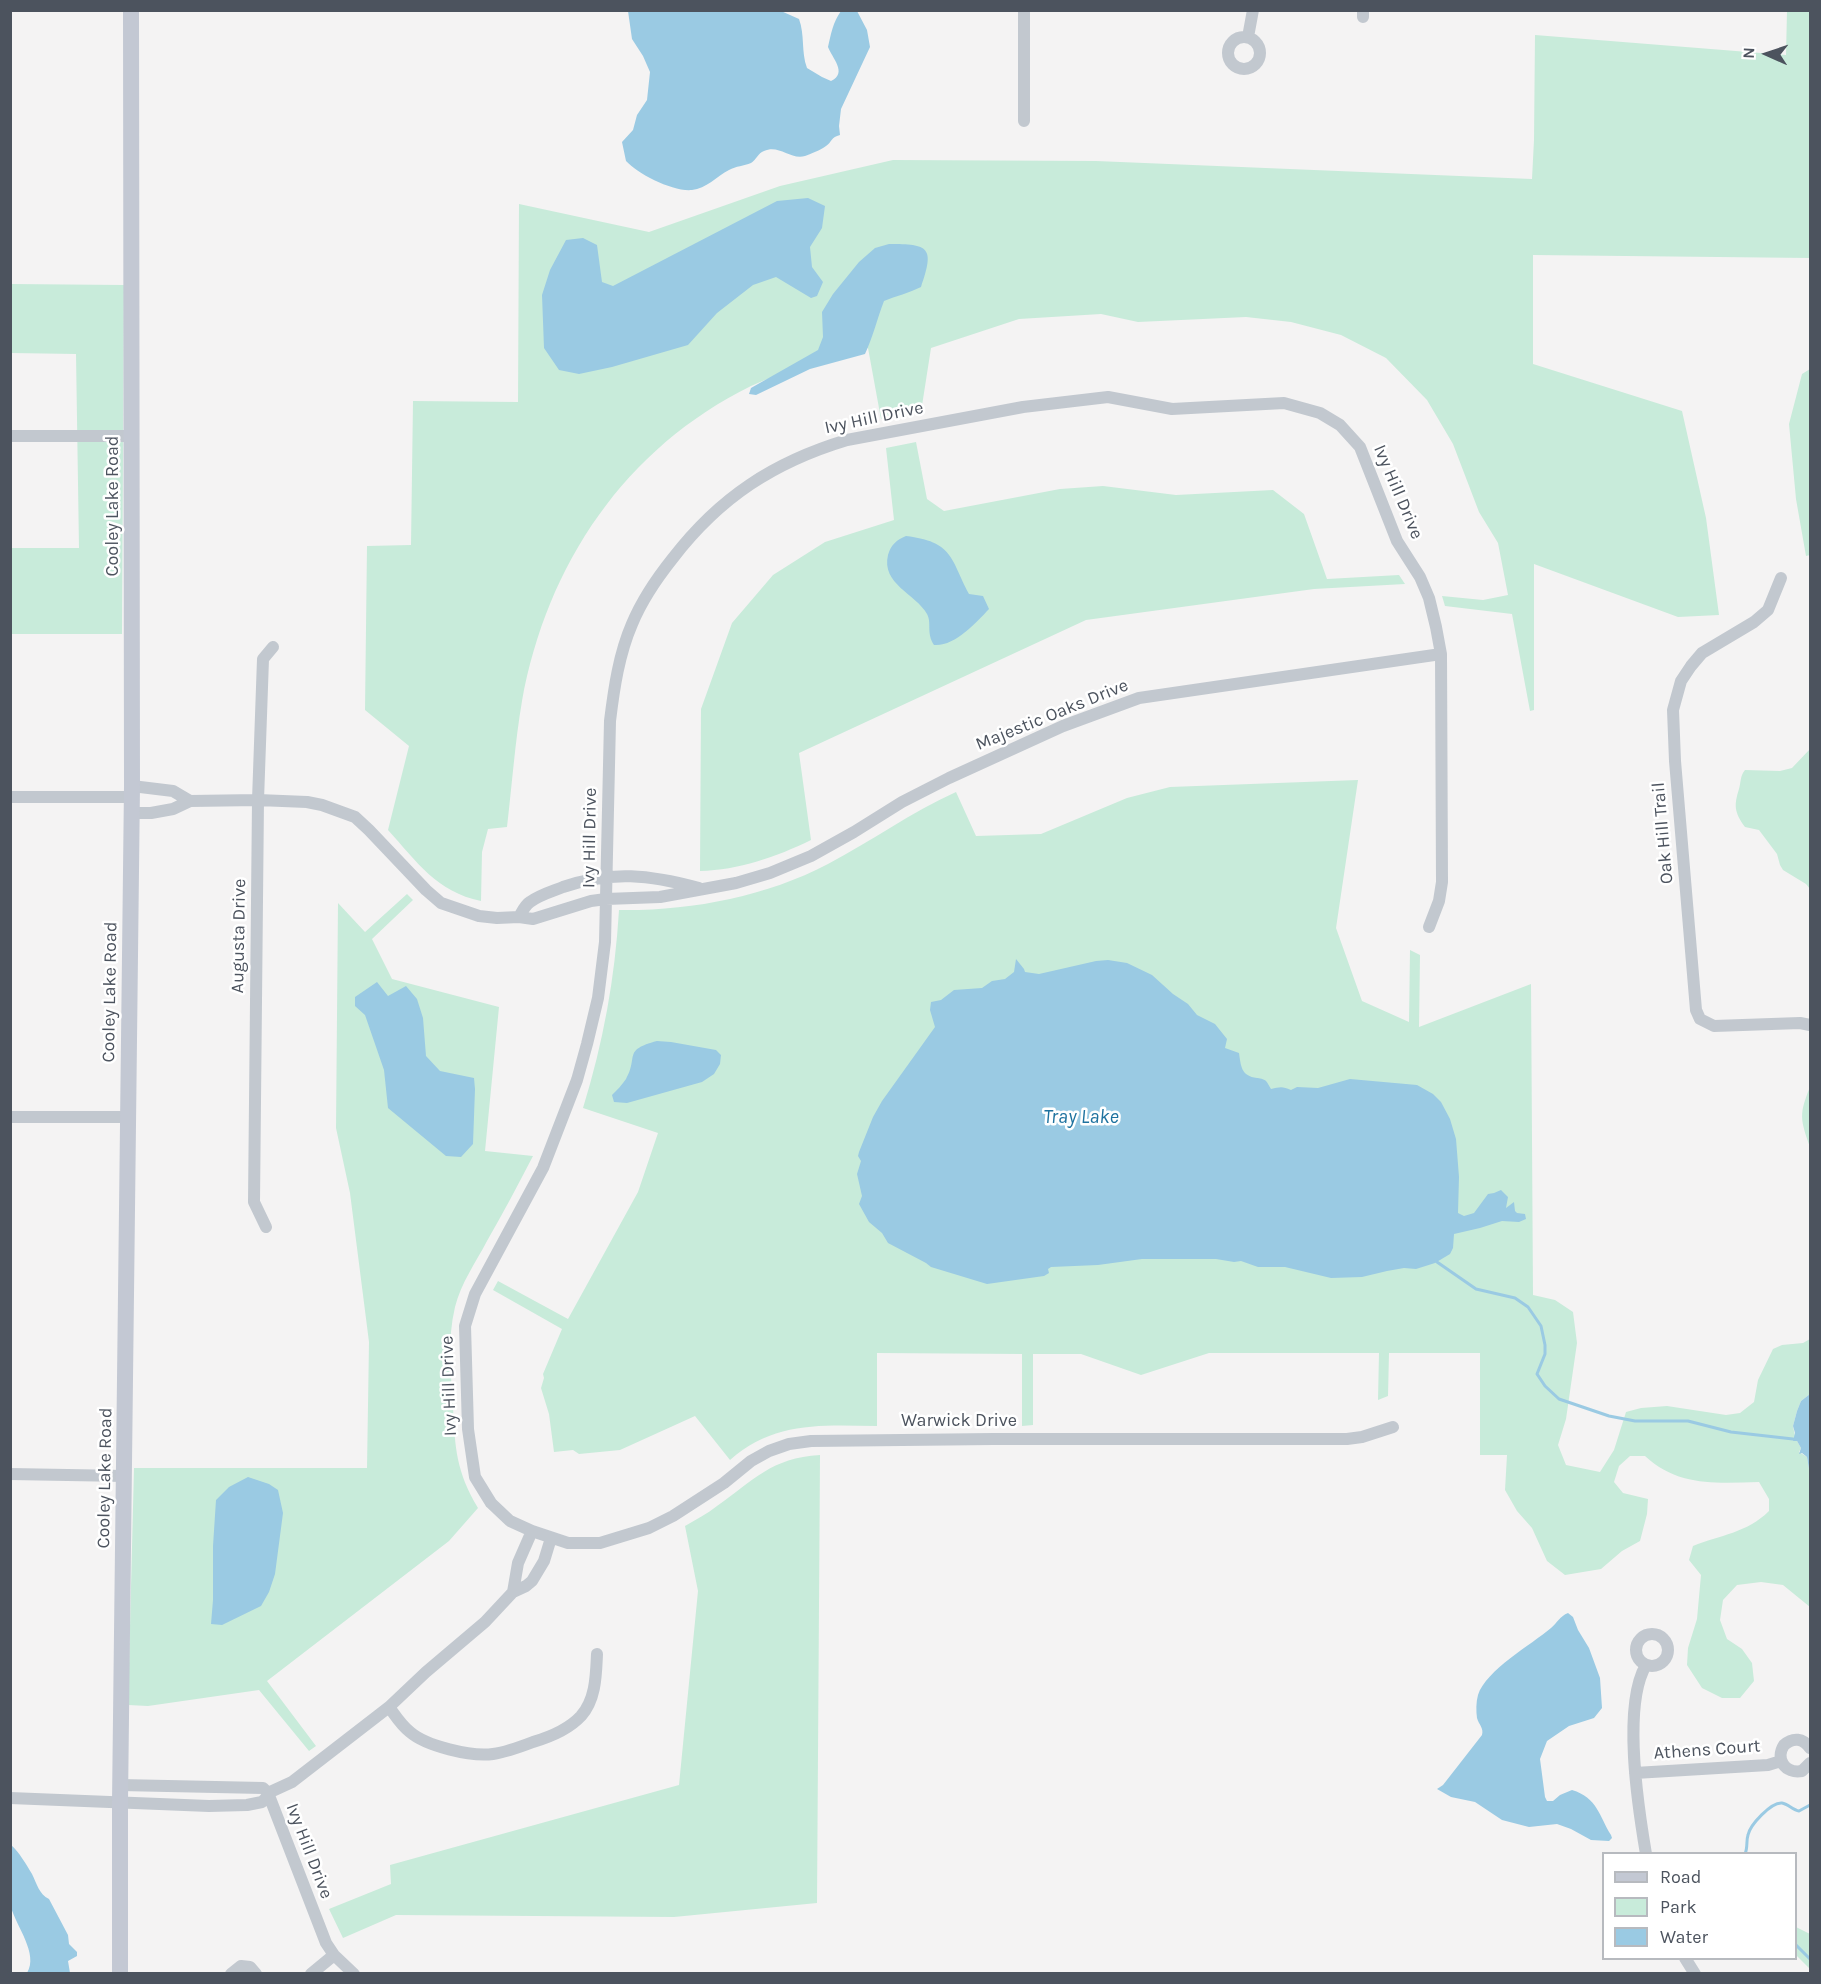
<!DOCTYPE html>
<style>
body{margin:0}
#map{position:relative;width:1821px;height:1984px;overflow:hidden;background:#f4f3f3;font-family:Karla,sans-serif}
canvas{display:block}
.frame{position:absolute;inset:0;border:12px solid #4c535e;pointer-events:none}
.legend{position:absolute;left:1602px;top:1852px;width:195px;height:108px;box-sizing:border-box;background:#fff;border:2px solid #b7babf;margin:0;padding:8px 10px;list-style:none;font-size:18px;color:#4c535e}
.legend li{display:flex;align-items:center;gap:12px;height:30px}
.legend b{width:30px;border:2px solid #b7babf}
.north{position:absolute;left:1737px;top:24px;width:60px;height:60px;-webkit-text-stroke:4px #fff;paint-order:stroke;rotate:273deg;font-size:16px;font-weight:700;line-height:24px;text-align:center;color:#4c535e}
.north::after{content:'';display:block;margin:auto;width:21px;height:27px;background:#4c535e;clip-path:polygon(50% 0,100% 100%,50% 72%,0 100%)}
</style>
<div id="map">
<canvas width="1821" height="1984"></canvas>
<div class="frame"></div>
<ul class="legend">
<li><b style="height:8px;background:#c3c8d3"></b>Road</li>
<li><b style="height:16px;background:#c8ebda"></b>Park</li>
<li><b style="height:16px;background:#9acae3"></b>Water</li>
</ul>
<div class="north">N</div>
</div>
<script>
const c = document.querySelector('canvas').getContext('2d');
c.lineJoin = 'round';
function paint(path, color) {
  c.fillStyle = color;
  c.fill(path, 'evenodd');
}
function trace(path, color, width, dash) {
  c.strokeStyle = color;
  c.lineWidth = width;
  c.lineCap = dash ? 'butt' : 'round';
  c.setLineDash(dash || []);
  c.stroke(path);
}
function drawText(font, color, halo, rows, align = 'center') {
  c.font = font + ' Karla,sans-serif';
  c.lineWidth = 5;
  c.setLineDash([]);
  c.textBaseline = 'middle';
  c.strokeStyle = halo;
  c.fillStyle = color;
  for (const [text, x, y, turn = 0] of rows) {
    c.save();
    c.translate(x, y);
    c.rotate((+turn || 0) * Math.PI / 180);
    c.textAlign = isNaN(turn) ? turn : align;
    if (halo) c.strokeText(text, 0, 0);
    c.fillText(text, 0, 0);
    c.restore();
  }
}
const green = new Path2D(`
 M 1787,11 L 1810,11 L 1810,258 L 1533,255 L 1533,364 L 1682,411 L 1706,518 L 1719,615 L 1678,617 L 1534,564 L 1534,710 L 1530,711 L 1512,614 L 1445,606 L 1442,596 L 1483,600 L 1508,595 L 1498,543 L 1479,512 L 1453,444 L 1427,400 L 1386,358 L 1341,335 L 1291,322 L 1246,317 L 1138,322 L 1101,314 L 1019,319 L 931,348 L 921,412 L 881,419 L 868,348 C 828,359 788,369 751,386 C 625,448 547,564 522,701 C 515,742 512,785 507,827 L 488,829 L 482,852 L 481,901 C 437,892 417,862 388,830 L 409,746 L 365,710 L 367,546 L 411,545 L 413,401 L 518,402 L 519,204 L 649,232 L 780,186 L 893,160 L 1096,161 L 1532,179 L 1534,140 L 1535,35 L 1786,55 Z
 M 11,284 L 124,285 L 122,634 L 11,634 L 11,548 L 79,548 L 76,354 L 11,353 Z
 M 1810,369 L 1810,555 L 1806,556 L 1796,499 L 1789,424 L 1802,374 Z
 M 916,442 L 927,499 L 944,511 L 1060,489 L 1103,486 L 1176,495 L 1273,490 L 1304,514 L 1327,579 L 1399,575 L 1405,584 L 1314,589 L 1086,620 L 799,753 L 811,840 C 776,857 739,870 700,871 L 701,709 L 732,623 L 773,575 L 825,542 L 894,520 L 886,448 Z
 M 1810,749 L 1810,889 L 1806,884 L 1783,870 L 1780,865 L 1777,854 L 1759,830 L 1745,827 C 1734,812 1734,805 1739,789 C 1741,782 1740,776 1745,770 L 1780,771 L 1792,768 Z
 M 1358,780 L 1336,928 L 1362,1001 L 1409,1022 L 1410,950 L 1420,955 L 1419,1027 L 1531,984 L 1533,1295 L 1555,1300 L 1573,1312 L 1577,1343 L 1566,1419 L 1558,1445 L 1566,1465 L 1600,1472 L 1614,1450 L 1626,1412 L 1641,1408 L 1667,1406 L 1726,1415 L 1740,1413 L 1754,1402 L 1758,1380 L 1773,1349 L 1782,1345 L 1803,1343 L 1810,1339 L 1810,1394 L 1801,1401 L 1797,1411 L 1793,1426 L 1796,1441 L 1797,1441 L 1801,1448 L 1799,1452 L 1807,1457 L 1810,1475 L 1810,1607 L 1783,1585 L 1761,1582 L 1737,1585 L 1723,1600 L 1720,1620 L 1727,1639 L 1742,1649 L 1752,1663 L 1754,1681 L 1740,1698 L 1722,1698 L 1702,1688 L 1687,1665 L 1688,1648 L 1697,1619 L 1701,1575 L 1689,1560 L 1693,1546 C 1720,1535 1747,1533 1769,1511 L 1769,1499 L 1759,1482 C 1717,1483 1678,1487 1645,1456 L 1630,1456 L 1619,1466 L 1614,1482 L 1623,1493 L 1648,1499 L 1647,1514 L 1640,1541 L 1622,1551 L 1601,1569 L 1565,1575 L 1547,1561 L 1532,1528 L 1517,1511 L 1505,1490 L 1507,1455 L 1480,1455 L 1480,1353 L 1389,1353 L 1388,1396 L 1378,1400 L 1379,1353 L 1209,1353 L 1141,1375 L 1081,1354 L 1033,1354 L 1033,1425 L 1022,1426 L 1022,1354 L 877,1353 L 877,1426 C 823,1425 773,1421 730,1460 L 695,1416 L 620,1450 L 579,1454 L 573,1450 L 554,1452 L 549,1414 L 541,1388 L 544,1378 L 543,1374 L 562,1329 L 493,1290 L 498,1281 L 568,1319 L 638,1192 L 658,1133 L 583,1108 C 603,1043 615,978 619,910 C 690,911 765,897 828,864 C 872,841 911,812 956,792 L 976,836 L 1041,834 L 1127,798 L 1170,787 Z
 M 407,894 L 413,900 L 372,939 L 392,979 L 499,1007 L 485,1151 L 533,1156 C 518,1185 503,1213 487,1241 C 476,1262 461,1283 455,1307 C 447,1340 451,1373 453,1407 C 455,1448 456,1471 478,1508 L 449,1541 L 267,1681 L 316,1746 L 309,1751 L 259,1690 L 148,1706 L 128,1705 L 134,1468 L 367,1468 L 369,1342 L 350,1193 L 336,1128 L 338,903 L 365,932 Z
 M 1810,1087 L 1810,1147 C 1800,1119 1799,1114 1810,1087 Z
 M 820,1455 L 817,1903 L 674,1917 L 396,1915 L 343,1938 L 329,1909 L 391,1884 L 390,1865 L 679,1785 L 698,1591 L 685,1526 C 695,1520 707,1514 717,1506 C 754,1480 771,1458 820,1455 Z
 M 1796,1927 L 1810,1934 L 1810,1969 L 1796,1955 Z`);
const water = new Path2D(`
 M 628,11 L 781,11 L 799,19 C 805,35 801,52 807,68 L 822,77 L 831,81 C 848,73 832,58 828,47 C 831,34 833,22 841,11 L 857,11 L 867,30 L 870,47 L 841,109 L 839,126 L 840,135 C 831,137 832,142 826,146 C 821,150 810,154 805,156 C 790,160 779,144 764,151 C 758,153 756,160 751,163 C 744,166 736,166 729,170 C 717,176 706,189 692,190 C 673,192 638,174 626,161 L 622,142 L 633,130 L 637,115 L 647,100 L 650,72 L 643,56 L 632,39 Z
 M 808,198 L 825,206 L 822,228 L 810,247 L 812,267 L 823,282 L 817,296 L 811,298 L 776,277 L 753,285 L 717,313 L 688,345 L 612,367 L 579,374 L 559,370 L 544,348 L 542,295 L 550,270 L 566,240 L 583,238 L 597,245 L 602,282 L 613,286 L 777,201 Z
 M 889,244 C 929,244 935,247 921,287 C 909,293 896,296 884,301 C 877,319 873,337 865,354 L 810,369 L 756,395 L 749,394 L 751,388 L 818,350 L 823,337 L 822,312 L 833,294 L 859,262 L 875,248 Z
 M 906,536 C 953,542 950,557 969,594 L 983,596 L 989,609 C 976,623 954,647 934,645 C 926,633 932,623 927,614 C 916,594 881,584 888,555 C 891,544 897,540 906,536 Z
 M 1016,959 L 1024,969 L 1025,972 L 1039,974 L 1096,961 L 1108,960 L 1127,963 L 1152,975 L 1173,994 L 1188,1004 L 1197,1015 L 1215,1024 L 1227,1039 L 1225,1048 L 1239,1053 C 1241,1066 1241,1076 1257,1078 C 1259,1078 1264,1079 1266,1081 C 1268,1083 1269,1086 1271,1089 C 1280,1087 1282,1086 1291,1090 L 1297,1087 L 1318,1088 L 1350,1079 L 1417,1085 L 1433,1094 L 1441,1102 L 1450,1119 L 1456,1139 L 1459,1177 L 1458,1213 L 1464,1216 L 1474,1213 L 1488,1194 L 1494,1193 L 1501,1190 L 1508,1197 L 1506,1208 L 1514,1202 L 1515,1211 L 1517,1213 L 1525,1214 L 1526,1219 L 1519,1222 L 1502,1221 L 1480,1228 L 1454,1234 L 1453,1248 L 1450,1254 L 1435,1263 L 1416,1269 L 1404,1268 L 1387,1271 L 1362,1277 L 1331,1278 L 1285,1267 L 1258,1267 L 1241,1261 L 1234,1262 L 1216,1259 L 1142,1259 L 1098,1265 L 1051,1267 L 1048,1269 L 1049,1273 L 1044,1276 L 987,1284 L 931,1267 L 926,1263 L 888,1243 L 882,1233 L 869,1222 L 859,1204 L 862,1196 L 857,1174 L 861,1161 L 858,1156 L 859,1152 L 873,1117 L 882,1101 L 935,1027 L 930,1010 L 931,1002 L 941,1000 L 954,990 L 982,988 L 992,981 L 1005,979 L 1014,972 Z
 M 377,982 L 388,996 L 406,986 L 417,999 L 423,1018 L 426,1056 L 440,1071 L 474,1078 L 475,1089 L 473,1144 L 461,1157 L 446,1156 L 388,1108 L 384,1070 L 365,1015 L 355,1006 L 355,997 Z
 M 657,1041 L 671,1042 L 716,1050 L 721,1055 L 720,1064 L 714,1074 L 702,1082 L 627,1103 L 614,1102 L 612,1095 C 617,1090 622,1085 626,1079 C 639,1057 622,1050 657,1041 Z
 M 1810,1394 L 1810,1475 L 1807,1457 L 1802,1453 L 1799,1454 L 1801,1448 L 1797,1441 L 1793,1441 L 1795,1433 L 1793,1426 L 1797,1411 L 1801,1401 Z
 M 248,1477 L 269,1484 L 278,1490 L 283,1513 L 275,1574 L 269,1592 L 261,1606 L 222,1625 L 211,1624 L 213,1600 L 213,1546 L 216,1500 L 229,1487 Z
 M 1568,1613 L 1573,1617 L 1578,1630 L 1589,1648 L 1600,1678 L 1602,1708 L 1594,1718 L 1569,1726 L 1547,1741 L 1540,1759 L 1545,1797 L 1547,1801 L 1553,1801 L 1560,1795 L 1572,1790 C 1598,1798 1599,1816 1611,1835 L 1612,1838 L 1609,1841 L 1591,1840 L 1571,1829 L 1557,1824 L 1529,1827 L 1502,1820 L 1475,1802 L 1451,1797 L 1437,1789 L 1443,1785 L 1482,1735 C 1484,1728 1479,1725 1477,1718 C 1476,1711 1476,1702 1478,1695 C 1486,1670 1531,1645 1551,1628 C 1557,1623 1560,1616 1568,1613 Z
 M 11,1845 C 19,1852 26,1864 32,1874 C 37,1884 39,1894 49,1899 L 68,1935 L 69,1944 L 77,1952 L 77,1956 L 68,1961 L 70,1973 L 27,1973 C 39,1954 16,1926 11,1907 C 8,1894 10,1860 11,1845 Z`);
const stream = new Path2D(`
 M 1437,1262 L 1476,1289 L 1515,1298 L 1528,1307 L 1541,1326 L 1545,1345 L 1545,1354 L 1537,1374 L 1545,1386 L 1559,1399 L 1609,1416 L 1635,1421 L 1688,1421 L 1731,1432 L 1793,1439
 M 1745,1854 C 1748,1847 1746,1841 1748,1835 C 1750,1825 1771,1802 1782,1803 C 1788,1804 1793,1810 1799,1811 L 1810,1805
 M 1796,1945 L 1810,1959`);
const street = new Path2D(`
 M 1363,10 L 1363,17
 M1228 53a16 16 0 1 1 32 0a16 16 0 1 1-32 0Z
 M 1248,37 L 1253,10
 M 1024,121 L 1024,10
 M 10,436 L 132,436
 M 1781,578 L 1768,610 L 1754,622 L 1702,653 L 1691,666 L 1681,681 L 1673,710 L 1675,761 L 1696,1010 L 1700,1019 L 1714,1026 L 1800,1023 L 1810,1025
 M 132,786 L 173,791 L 190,801
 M 10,797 L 132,797
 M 132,813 L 151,813 L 173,809 L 190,801 L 258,800 L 307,802 L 322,805 L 355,817 L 369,830 L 426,890 L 441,903 L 479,916 L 497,918 L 519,917 L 533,919 L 591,901 L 606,899 L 660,897 L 736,883 L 770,873 L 811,856 L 854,832 L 902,802 L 949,778 L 1063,726 L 1139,698 L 1441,654
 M 519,917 C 522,912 525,905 530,902 C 539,895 553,891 563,887 C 612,870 650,875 699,888
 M 10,1117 L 128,1117
 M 266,1227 L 254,1202 L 258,800 L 263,659 L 273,647
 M 1393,1427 L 1362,1437 L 1347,1439 L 993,1439 L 811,1441 L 789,1444 L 769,1451 L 751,1461 L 724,1483 L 673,1516 L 649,1528 L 600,1543 L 568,1543 L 532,1531 L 510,1521 L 491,1503 L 475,1477 L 468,1429 L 465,1326 L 475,1294 L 543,1168 L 577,1080 L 587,1044 L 598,998 L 605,942 L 610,721 C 614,688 619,654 632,624 C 642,600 657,578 673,558 C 720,497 774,462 847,440 L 1023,407 L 1108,397 L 1172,409 L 1284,403 L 1320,413 L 1340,425 L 1360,447 L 1397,541 L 1420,577 L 1429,598 L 1436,627 L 1441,654 L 1442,882 L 1439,901 L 1429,927
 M 10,1474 L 125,1476
 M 513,1592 L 518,1563 L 532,1531
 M1636 1650a16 16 0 1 1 32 0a16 16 0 1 1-32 0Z
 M 1646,1665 C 1622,1706 1638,1807 1646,1854
 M 389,1707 C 395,1715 401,1725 410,1732 C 426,1746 471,1757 493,1754 C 507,1752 520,1747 533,1742 C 550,1737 569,1729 581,1716 C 596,1699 596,1675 597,1654
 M 1810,1748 C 1803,1738 1793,1737 1784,1745 C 1775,1759 1785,1774 1802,1771 L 1810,1763
 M 1635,1773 L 1768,1765 L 1781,1761
 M 120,1785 L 263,1788 L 268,1793 L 326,1943 L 334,1955 L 354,1974
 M 268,1793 L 292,1782 L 389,1707 L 426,1672 L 485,1622 L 513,1592 L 526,1586 L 532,1581 L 544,1561 L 551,1538
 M 10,1798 L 209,1806 L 247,1805 L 262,1802 L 267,1797 L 268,1793
 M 1685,1958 L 1695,1974
 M 231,1974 L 241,1966 L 250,1967 L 256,1974
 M 311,1974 L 334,1955`);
const secondary = new Path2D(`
 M 120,1974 L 120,1801 L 132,786 L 131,10`);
const streetNames = [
 ["Ivy Hill Drive",874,418,-12],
 ["Ivy Hill Drive",1398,492,67],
 ["Cooley Lake Road",113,506,-90],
 ["Majestic Oaks Drive",1052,715,-22],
 ["Oak Hill Trail",1663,833,-95],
 ["Ivy Hill Drive",590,838,-89],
 ["Augusta Drive",239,936,-89],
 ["Cooley Lake Road",110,992,-89],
 ["Ivy Hill Drive",449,1386,-92],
 ["Warwick Drive",959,1421],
 ["Cooley Lake Road",105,1478,-89],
 ["Athens Court",1707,1750,-4],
 ["Ivy Hill Drive",309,1851,69]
];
const waterNames = [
 ["Tray Lake",1081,1117]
];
paint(green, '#c8ebda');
paint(water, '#9acae3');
trace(stream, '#9acae3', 3);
trace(street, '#c2c8cf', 12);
trace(secondary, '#c3c8d3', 16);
drawText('18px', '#4c535e', '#fff', streetNames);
drawText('italic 20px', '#1e729f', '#fff', waterNames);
</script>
